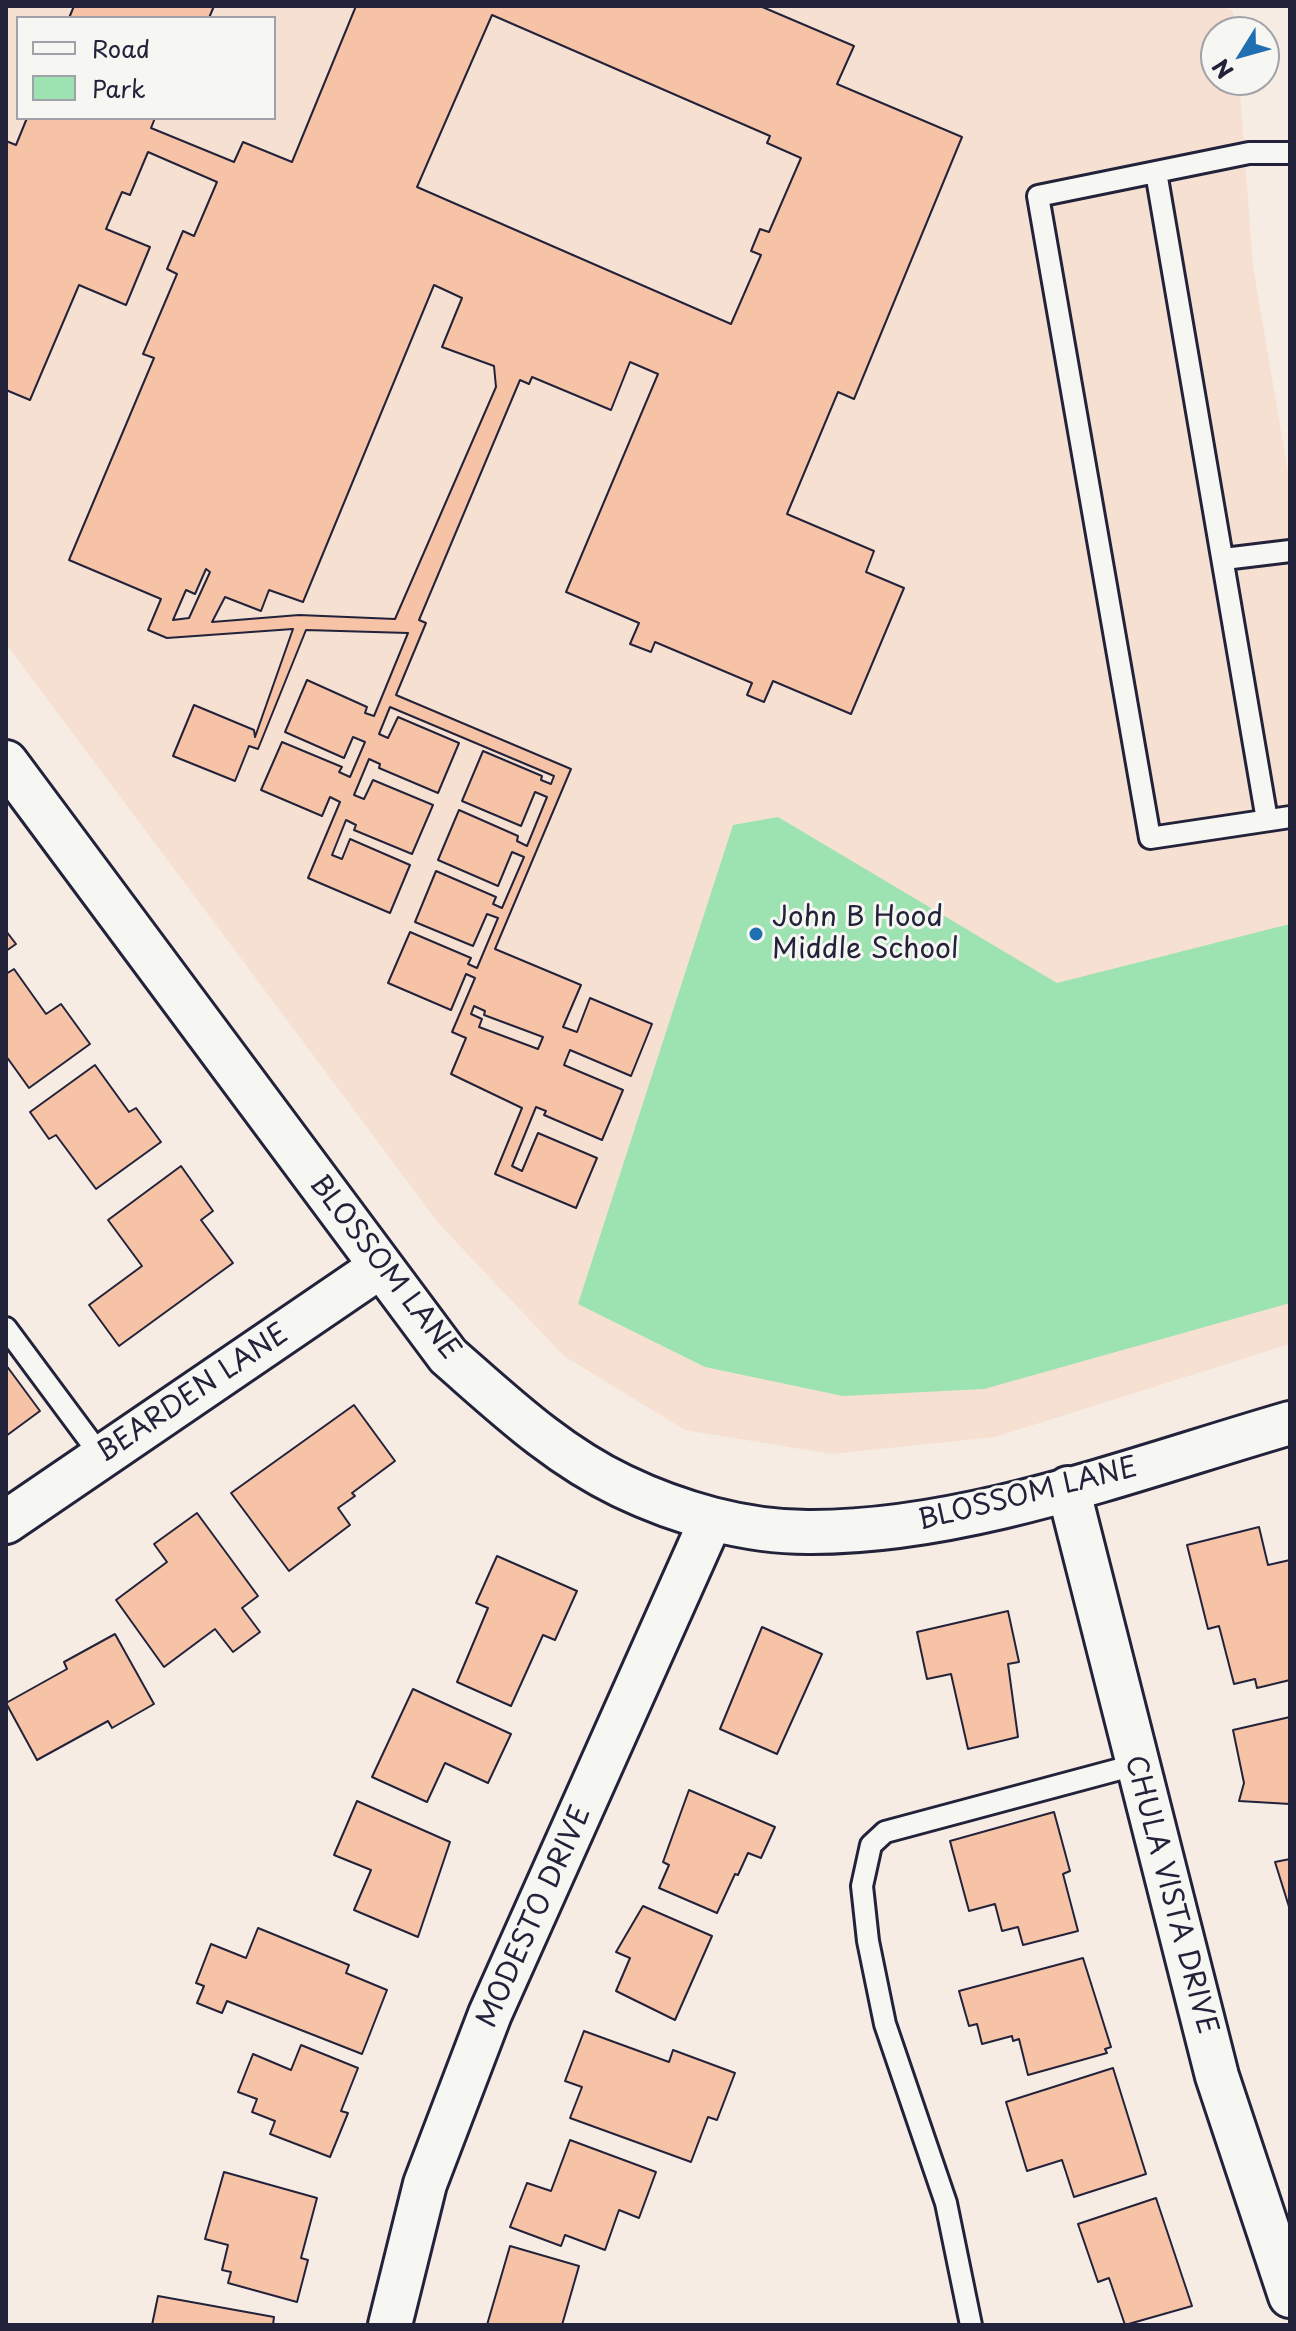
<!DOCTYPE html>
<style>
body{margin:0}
#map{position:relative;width:1296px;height:2331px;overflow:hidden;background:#f6ece3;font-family:"Playpen Sans",sans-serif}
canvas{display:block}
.frame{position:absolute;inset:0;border:8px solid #22223b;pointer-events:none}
.legend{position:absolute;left:16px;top:16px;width:260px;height:104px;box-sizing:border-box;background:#f6f6f2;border:2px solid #a1a1a9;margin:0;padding:10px 14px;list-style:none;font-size:24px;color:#22223b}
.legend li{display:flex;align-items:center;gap:16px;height:40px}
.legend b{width:40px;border:2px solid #a1a1a9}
.north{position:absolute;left:1200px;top:16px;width:80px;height:80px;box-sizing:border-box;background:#f6f6f2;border:2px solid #a1a1a9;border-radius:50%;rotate:233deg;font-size:22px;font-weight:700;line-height:32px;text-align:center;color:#22223b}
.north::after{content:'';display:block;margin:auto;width:28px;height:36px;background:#1f6fb2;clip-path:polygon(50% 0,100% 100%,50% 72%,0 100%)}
</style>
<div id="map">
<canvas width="1296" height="2331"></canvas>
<div class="frame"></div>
<ul class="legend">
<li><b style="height:10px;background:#f6f6f2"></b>Road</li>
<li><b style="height:22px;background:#9ce3b1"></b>Park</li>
</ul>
<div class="north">N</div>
</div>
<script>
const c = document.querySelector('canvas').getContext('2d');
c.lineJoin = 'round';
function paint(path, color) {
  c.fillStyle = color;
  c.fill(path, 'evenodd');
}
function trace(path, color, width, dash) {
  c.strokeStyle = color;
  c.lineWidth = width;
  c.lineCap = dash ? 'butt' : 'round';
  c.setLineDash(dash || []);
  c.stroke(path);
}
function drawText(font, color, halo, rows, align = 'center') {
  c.font = font + ' "Playpen Sans",sans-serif';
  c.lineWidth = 6;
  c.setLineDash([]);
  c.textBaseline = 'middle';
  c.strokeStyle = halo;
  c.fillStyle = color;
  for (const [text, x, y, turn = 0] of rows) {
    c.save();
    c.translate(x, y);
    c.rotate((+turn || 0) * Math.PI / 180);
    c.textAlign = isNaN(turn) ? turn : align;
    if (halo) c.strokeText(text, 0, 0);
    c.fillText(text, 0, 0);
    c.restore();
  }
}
const built = new Path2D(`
 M 6,6 L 1219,6 L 1233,11 L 1235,32 L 1216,32 L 1216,80 L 1239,80 L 1253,266 L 1290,484 L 1290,1344 L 995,1437 L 831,1454 L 685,1430 L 564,1356 L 440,1225 L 6,644 ZM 18,18 L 274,18 L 274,118 L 18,118 Z`);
const green = new Path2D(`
 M 778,817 L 1057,983 L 1290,924 L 1290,1303 L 984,1389 L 843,1396 L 705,1367 L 578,1304 L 733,825 Z`);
const building = new Path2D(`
 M 74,6 L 214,6 L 209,18 L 69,18 Z
 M 356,6 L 760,6 L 854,46 L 837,84 L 962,137 L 854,399 L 838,392 L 787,514 L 874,551 L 866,572 L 904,588 L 851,714 L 773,681 L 764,702 L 747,695 L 752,683 L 655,642 L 651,652 L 630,644 L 639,623 L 566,592 L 658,374 L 630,362 L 611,410 L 532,377 L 529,384 L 520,380 L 419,620 L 426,623 L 396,695 L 571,769 L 495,949 L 581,985 L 563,1027 L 577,1032 L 590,998 L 652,1024 L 631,1076 L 570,1050 L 564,1065 L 623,1090 L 602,1140 L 544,1115 L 546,1111 L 536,1107 L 512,1166 L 522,1171 L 538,1133 L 597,1158 L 576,1208 L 495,1174 L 522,1108 L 451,1074 L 466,1038 L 452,1032 L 475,978 L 466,974 L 451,1010 L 388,983 L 410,932 L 471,958 L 468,964 L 477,968 L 498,918 L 487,914 L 473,946 L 415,922 L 436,871 L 496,897 L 493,904 L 502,908 L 524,857 L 512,852 L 498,886 L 438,860 L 459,810 L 518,836 L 517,841 L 527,846 L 547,797 L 535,792 L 521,826 L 462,801 L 483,751 L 542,776 L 541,780 L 551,784 L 554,776 L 390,707 L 379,734 L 388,738 L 398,717 L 459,743 L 438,793 L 379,768 L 380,764 L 369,759 L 354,795 L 364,799 L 373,780 L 433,805 L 412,854 L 354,830 L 356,825 L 346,820 L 332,855 L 342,859 L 350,839 L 410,865 L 390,913 L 308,878 L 340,802 L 330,797 L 322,816 L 261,790 L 282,742 L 342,767 L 339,772 L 350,777 L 365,742 L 353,737 L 344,758 L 285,732 L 307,680 L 367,707 L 365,713 L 374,716 L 408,633 L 306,630 L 258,749 L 249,746 L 235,781 L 173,756 L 194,705 L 254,730 L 255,737 L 293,629 L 167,638 L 148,630 L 161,599 L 69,560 L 154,358 L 143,354 L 177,274 L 167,269 L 183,231 L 194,236 L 217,182 L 148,152 L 130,195 L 122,192 L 106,229 L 150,247 L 126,305 L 79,285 L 30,400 L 6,390 L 6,141 L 16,145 L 27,118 L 155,118 L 151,128 L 234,162 L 243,142 L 292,162 ZM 492,15 L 770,136 L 767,143 L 801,158 L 769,232 L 760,229 L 751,251 L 761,255 L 731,324 L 417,187 ZM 434,285 L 462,298 L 442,347 L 494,366 L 496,387 L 395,619 L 299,615 L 212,622 L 225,597 L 261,611 L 269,590 L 303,602 ZM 206,569 L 210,572 L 189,618 L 173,620 L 186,590 L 195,594 ZM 474,1006 L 485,1011 L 484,1015 L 543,1037 L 538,1049 L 479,1027 L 482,1019 L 471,1014 Z
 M 6,931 L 16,944 L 6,951 Z
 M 14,969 L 46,1014 L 61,1004 L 90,1044 L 29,1088 L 6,1056 L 6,974 Z
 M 95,1065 L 129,1112 L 136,1108 L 161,1142 L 96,1189 L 56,1135 L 49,1139 L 30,1112 Z
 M 181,1166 L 213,1211 L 201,1220 L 233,1263 L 119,1346 L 89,1305 L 142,1266 L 108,1220 Z
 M 6,1365 L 40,1411 L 6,1436 Z
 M 354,1405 L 395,1461 L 352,1493 L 355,1496 L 338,1508 L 350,1525 L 289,1571 L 231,1493 Z
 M 197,1513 L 258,1596 L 242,1608 L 260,1632 L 233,1652 L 215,1629 L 164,1667 L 116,1600 L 167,1562 L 154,1544 Z
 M 1259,1527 L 1268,1565 L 1290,1560 L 1290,1680 L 1257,1688 L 1255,1679 L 1234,1684 L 1219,1626 L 1208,1629 L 1187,1545 Z
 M 497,1556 L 577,1591 L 555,1640 L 543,1635 L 511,1706 L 457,1682 L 488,1608 L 476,1603 Z
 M 1008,1611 L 1019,1662 L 1008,1664 L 1018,1737 L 968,1749 L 951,1674 L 927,1679 L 917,1632 Z
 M 762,1627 L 822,1654 L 777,1754 L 720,1729 Z
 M 115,1634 L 154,1704 L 112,1728 L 108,1721 L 37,1760 L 6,1703 L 67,1669 L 64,1662 Z
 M 413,1689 L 511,1734 L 488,1783 L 445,1763 L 427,1802 L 372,1777 Z
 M 1290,1717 L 1290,1804 L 1239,1801 L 1244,1783 L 1233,1730 Z
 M 689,1790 L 775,1827 L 761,1858 L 748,1853 L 738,1875 L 735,1874 L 717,1913 L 659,1888 L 669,1865 L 663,1862 Z
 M 357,1801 L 450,1842 L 418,1937 L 354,1910 L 371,1870 L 334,1855 Z
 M 1054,1812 L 1070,1871 L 1063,1874 L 1078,1931 L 1023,1945 L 1018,1927 L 1002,1931 L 995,1904 L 969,1911 L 950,1841 Z
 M 1290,1859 L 1290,1910 L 1275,1862 Z
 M 643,1906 L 712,1936 L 675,2020 L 616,1991 L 630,1958 L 616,1952 Z
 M 258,1928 L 349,1965 L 346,1973 L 387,1990 L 362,2054 L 227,2001 L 222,2013 L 197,2003 L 204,1986 L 196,1983 L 211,1944 L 246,1958 Z
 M 1083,1958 L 1111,2047 L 1105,2049 L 1107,2053 L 1028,2075 L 1019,2039 L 1013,2041 L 1012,2036 L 982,2044 L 977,2024 L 969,2026 L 959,1991 Z
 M 584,2031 L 669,2062 L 673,2050 L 735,2073 L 717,2120 L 708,2117 L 691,2162 L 570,2118 L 582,2087 L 565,2081 Z
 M 301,2045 L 358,2068 L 341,2111 L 348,2113 L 330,2157 L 270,2134 L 275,2121 L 252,2112 L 257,2099 L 238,2092 L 253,2054 L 291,2070 Z
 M 1113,2068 L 1146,2174 L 1074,2197 L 1062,2160 L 1027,2171 L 1006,2102 Z
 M 570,2140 L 656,2172 L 639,2218 L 619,2210 L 605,2250 L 565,2235 L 561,2246 L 510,2227 L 527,2183 L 551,2191 Z
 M 224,2172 L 317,2198 L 301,2258 L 308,2260 L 297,2302 L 228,2283 L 231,2272 L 222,2270 L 228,2245 L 205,2239 Z
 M 1156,2198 L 1192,2306 L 1125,2325 L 1109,2278 L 1098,2282 L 1078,2224 Z
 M 510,2246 L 579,2266 L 562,2325 L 487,2325 Z
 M 158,2296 L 274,2317 L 273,2325 L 152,2325 Z`);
const lane = new Path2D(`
 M 1290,153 L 1249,153 L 1038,196 L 1150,838 L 1290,817
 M 1156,172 L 1267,820
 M 1224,559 L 1290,551
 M 6,1328 L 101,1456
 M 971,2325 L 946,2203 L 885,2024 L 868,1941 L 862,1886 L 871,1845 L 885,1832 L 1135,1765`);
const street = new Path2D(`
 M 6,762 L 448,1356 C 503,1404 555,1454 622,1486 C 678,1513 745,1532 808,1532 C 966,1533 1138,1467 1290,1423
 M 1068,1488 L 1217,2076 L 1290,2296
 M 6,1522 L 380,1267
 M 390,2325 L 425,2184 L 490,2014 L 711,1520`);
const markers = [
 [756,934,8,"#1f6fb2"]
];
const poiNames = [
 ["John B Hood",772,918],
 ["Middle School",772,950]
];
const streetNames = [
 ["BLOSSOM LANE",384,1268,52],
 ["BEARDEN LANE",193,1394,-34],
 ["BLOSSOM LANE",1028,1495,-14],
 ["CHULA VISTA DRIVE",1170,1895,75],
 ["MODESTO DRIVE",535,1917,-66]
];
paint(built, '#f6e0d1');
paint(green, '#9ce3b1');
paint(building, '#f6c3a6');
trace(building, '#22223b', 2);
trace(lane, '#22223b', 26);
trace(street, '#22223b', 48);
trace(lane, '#f6f6f2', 20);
trace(street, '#f6f6f2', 42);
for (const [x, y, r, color] of markers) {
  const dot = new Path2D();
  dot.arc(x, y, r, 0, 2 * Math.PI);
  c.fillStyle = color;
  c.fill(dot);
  trace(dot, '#f6f6f2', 3);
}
drawText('28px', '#22223b', '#f6f6f2', poiNames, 'left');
drawText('28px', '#22223b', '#f6f6f2', streetNames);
</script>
